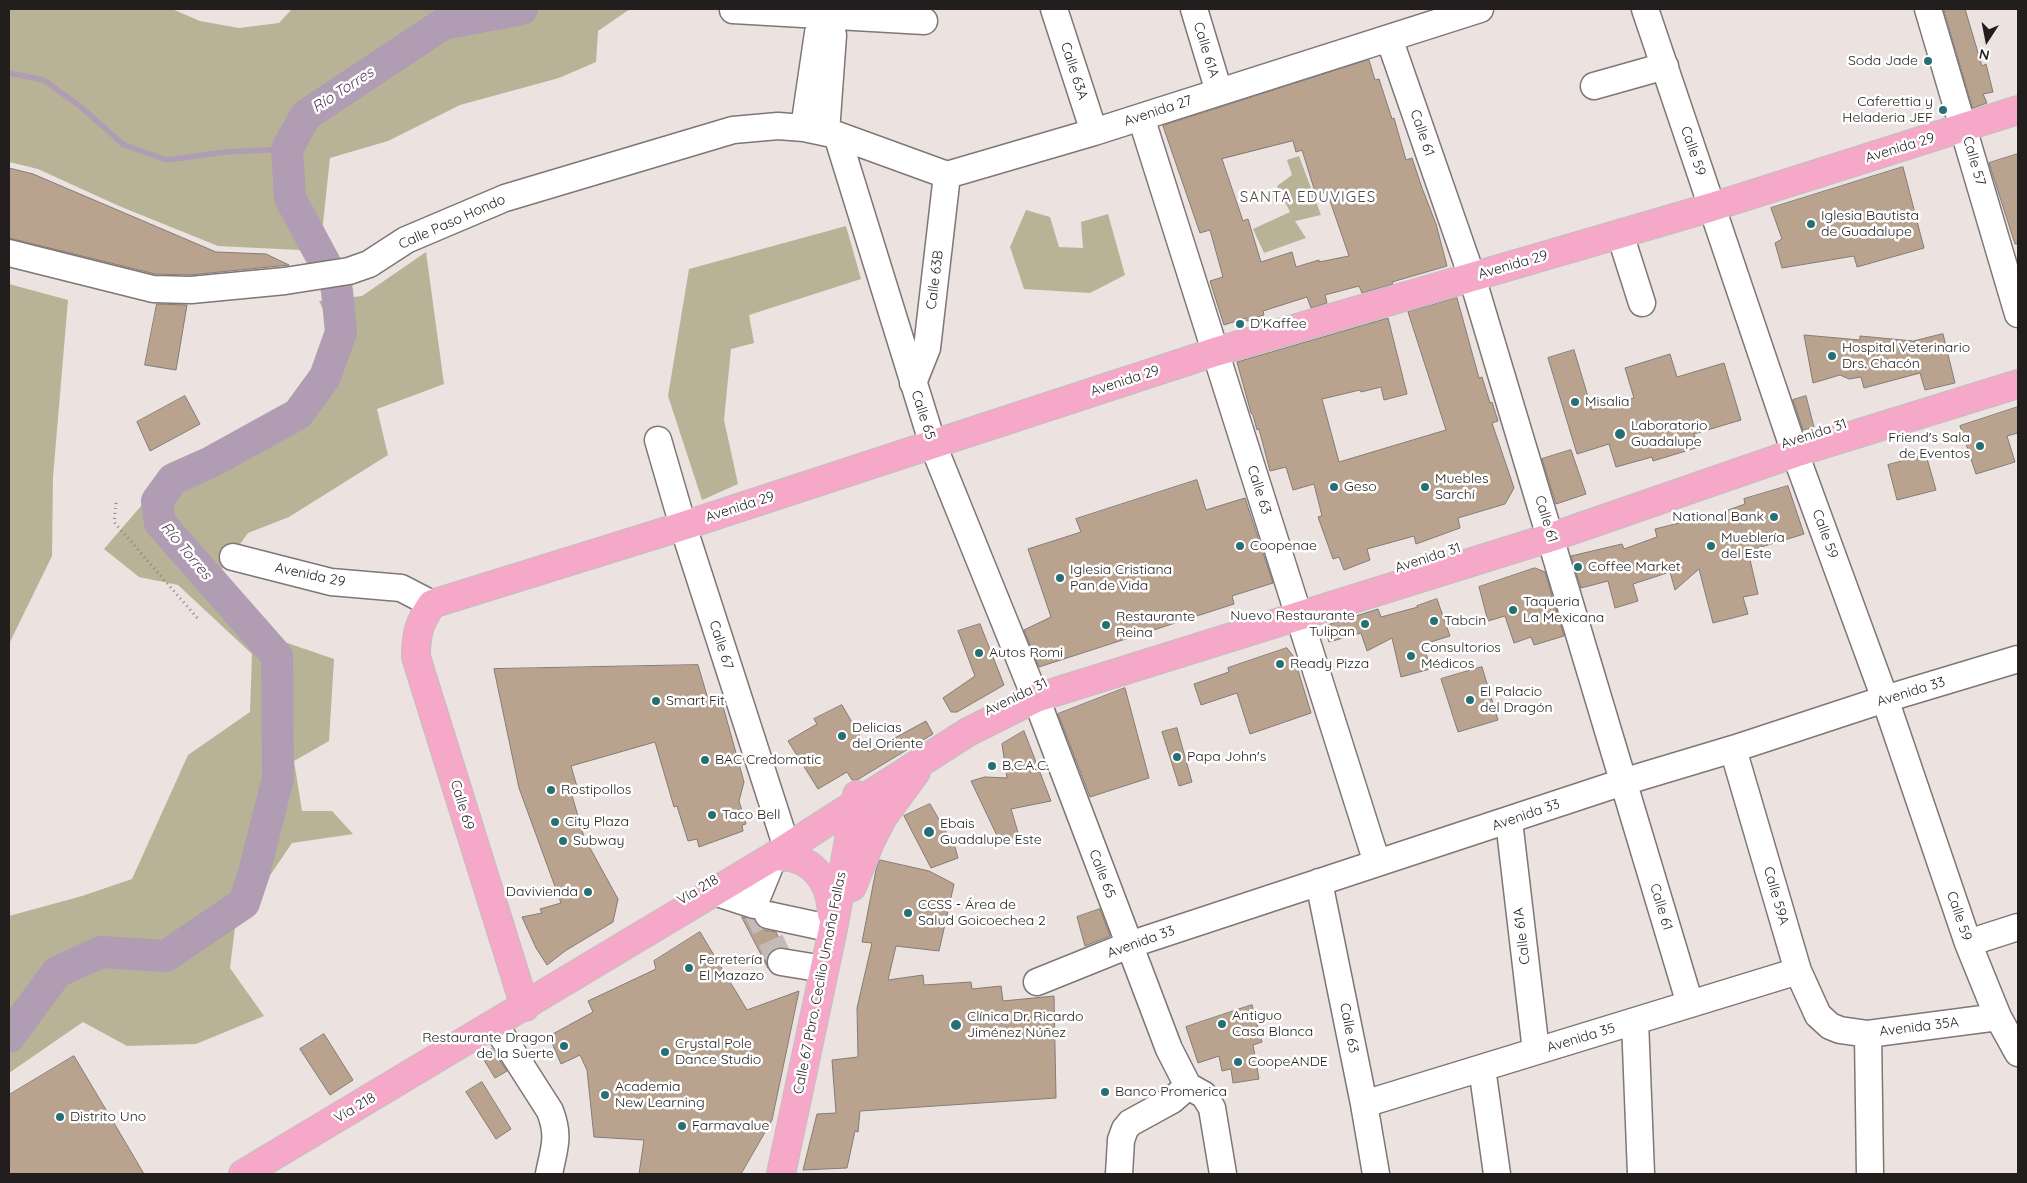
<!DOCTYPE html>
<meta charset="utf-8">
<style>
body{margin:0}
#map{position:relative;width:2027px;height:1183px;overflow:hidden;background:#ece2e0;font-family:Quicksand,sans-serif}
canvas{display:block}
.frame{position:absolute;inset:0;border:10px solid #221e1d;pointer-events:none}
.north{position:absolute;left:1962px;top:15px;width:50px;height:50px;-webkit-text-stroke:4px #fff;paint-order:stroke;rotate:191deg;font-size:14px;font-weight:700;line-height:20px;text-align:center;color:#221e1d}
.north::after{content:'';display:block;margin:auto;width:18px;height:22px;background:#221e1d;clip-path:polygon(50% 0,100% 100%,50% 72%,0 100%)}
</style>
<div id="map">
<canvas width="2027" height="1183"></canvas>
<div class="frame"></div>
<div class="north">N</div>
</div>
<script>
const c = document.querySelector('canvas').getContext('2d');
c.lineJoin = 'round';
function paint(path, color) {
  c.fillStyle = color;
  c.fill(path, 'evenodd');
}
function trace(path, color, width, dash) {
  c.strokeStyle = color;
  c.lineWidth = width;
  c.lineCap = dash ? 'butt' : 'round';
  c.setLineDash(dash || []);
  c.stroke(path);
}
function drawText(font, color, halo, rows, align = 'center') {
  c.font = font + ' Quicksand,sans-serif';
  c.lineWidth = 5;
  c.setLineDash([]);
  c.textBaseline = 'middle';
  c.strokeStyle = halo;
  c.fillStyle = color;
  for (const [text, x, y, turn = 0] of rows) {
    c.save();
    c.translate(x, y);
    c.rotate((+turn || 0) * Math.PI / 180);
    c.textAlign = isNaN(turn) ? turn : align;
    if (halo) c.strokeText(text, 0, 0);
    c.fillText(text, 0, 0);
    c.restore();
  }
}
const green = new Path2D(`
 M 9,9 L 172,9 L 200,21 L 239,28 L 279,23 L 292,9 L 630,9 L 598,31 L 596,62 L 559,78 L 460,105 L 388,141 L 330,158 L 320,251 L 218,246 L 119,206 L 38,169 L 9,162 Z
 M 1299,156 L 1321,215 L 1295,221 L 1306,238 L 1264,253 L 1253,229 L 1290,212 L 1277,186 L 1292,175 L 1287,160 Z
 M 1026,210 L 1050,217 L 1059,247 L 1083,248 L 1081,222 L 1108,214 L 1125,275 L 1090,293 L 1024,289 L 1010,247 Z
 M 846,226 L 861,279 L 749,315 L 754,343 L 731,349 L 724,420 L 738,484 L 702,500 L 668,396 L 689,269 Z
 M 426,252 L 444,384 L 377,409 L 388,455 L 289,517 L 248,533 L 215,579 L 245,624 L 267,636 L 334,659 L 329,741 L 294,761 L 302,811 L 332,811 L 353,834 L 292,843 L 235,927 L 230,968 L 264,1016 L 196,1044 L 127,1046 L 83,1022 L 9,1073 L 9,916 L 82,896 L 132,879 L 188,755 L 250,712 L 252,654 L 178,585 L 139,577 L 104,549 L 178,463 L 280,415 L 308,394 L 334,332 L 319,301 L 362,296 Z
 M 9,284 L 68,300 L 53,477 L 52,556 L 9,644 Z`);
const stream = new Path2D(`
 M 9,73 L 44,80 L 81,107 L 124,145 L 167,160 L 226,152 L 287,149`);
const river = new Path2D(`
 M 9,1037 L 57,972 L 101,952 L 166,956 L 244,903 L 254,873 L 278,778 L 277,656 L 160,523 L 157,501 L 173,479 L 211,462 L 298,414 L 325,377 L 341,332 L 337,291 L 335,282 L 290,198 L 287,149 L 306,115 L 443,24 L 522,9`);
const building = new Path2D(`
 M 1944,9 L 1965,9 L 1982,66 L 1986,64 L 1993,92 L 1983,94 L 1987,103 L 1973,108 Z
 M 1369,60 L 1375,80 L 1379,79 L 1392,119 L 1394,118 L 1406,160 L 1412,158 L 1422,188 L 1436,224 L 1447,266 L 1392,282 L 1393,284 L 1362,293 L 1359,286 L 1325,295 L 1327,303 L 1311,308 L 1307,297 L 1263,311 L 1264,315 L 1247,321 L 1246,318 L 1224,325 L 1210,281 L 1223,277 L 1210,230 L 1200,233 L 1163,126 ZM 1293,141 L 1296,152 L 1302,150 L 1316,195 L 1327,192 L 1349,256 L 1319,262 L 1319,260 L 1296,267 L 1292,252 L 1261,262 L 1248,219 L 1243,221 L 1222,159 Z
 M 2018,154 L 2018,244 L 2015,244 L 1989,163 Z
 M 1903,167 L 1924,248 L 1857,267 L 1854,256 L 1782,268 L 1775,243 L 1782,239 L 1771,208 Z
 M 9,168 L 33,174 L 216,252 L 266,254 L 289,265 L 190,275 L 155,274 L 9,238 Z
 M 1457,298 L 1479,378 L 1482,377 L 1490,403 L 1492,402 L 1498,421 L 1492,423 L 1514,488 L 1505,504 L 1458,518 L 1460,528 L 1416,544 L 1414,536 L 1367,549 L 1370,560 L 1344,570 L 1339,557 L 1333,559 L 1318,517 L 1322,516 L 1314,484 L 1293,490 L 1286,467 L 1270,471 L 1259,429 L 1257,430 L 1253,415 L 1251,413 L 1237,362 L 1388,318 L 1407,394 L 1384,400 L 1381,387 L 1361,392 L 1360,390 L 1322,399 L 1339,462 L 1446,430 L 1408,312 Z
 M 157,304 L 187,305 L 176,370 L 145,365 Z
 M 1943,334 L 1955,383 L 1925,390 L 1920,373 L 1864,388 L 1861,377 L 1849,379 L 1840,375 L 1813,383 L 1804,335 L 1860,340 L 1860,336 L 1913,341 Z
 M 1574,350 L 1592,410 L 1634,398 L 1625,368 L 1670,354 L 1677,377 L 1724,363 L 1741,420 L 1694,434 L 1699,447 L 1653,461 L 1652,457 L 1616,467 L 1609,444 L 1577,454 L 1548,358 Z
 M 185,396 L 200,424 L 150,451 L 137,422 Z
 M 1806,396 L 1814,427 L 1803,430 L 1793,400 Z
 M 2018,407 L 2018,433 L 2007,436 L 2015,462 L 1976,474 L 1960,426 Z
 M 1571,450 L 1586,494 L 1556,504 L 1542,459 Z
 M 1926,455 L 1936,490 L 1897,500 L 1888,465 Z
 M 1197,480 L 1206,510 L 1245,498 L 1273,583 L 1232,596 L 1234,604 L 1039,667 L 1024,630 L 1051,617 L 1028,549 L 1081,532 L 1076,519 Z
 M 1788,486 L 1804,534 L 1748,551 L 1758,594 L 1743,597 L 1748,614 L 1713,623 L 1699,569 L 1675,590 L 1670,572 L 1633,584 L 1638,601 L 1615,608 L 1608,581 L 1581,588 L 1571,556 L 1622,544 L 1624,549 L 1657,537 L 1655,529 L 1720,513 L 1745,504 L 1744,499 Z
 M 1535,568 L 1545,572 L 1564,636 L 1534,645 L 1531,637 L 1514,643 L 1505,616 L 1488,621 L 1479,587 Z
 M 1437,599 L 1450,636 L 1424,644 L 1430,669 L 1401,677 L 1392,638 L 1367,651 L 1361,633 L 1329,642 L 1324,626 L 1378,609 L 1381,617 L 1418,607 L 1417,606 Z
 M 980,624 L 1004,685 L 957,712 L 951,712 L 943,698 L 975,676 L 958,631 Z
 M 1287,648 L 1294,657 L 1311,713 L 1250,734 L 1237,693 L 1201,705 L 1194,684 L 1229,672 L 1228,668 Z
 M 698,665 L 708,699 L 710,698 L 711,701 L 721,699 L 744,782 L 739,801 L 746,824 L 742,825 L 743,831 L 699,847 L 697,839 L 688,841 L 677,806 L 674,807 L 655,742 L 571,766 L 578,790 L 571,792 L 584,837 L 618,899 L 613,922 L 565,951 L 547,965 L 536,948 L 522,917 L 542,913 L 540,909 L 561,903 L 519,788 L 494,669 Z
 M 1482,667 L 1498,720 L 1458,732 L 1441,679 Z
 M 1125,688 L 1149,778 L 1090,797 L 1058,714 Z
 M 842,705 L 869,752 L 926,721 L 933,734 L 857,780 L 852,780 L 847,772 L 818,789 L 788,741 L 817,724 L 814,719 Z
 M 1177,728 L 1192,782 L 1179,786 L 1162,732 Z
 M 1024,731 L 1051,801 L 1011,809 L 1019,836 L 1000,842 L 971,781 L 985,777 L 1007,778 L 1002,744 Z
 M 930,804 L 955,847 L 958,858 L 931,868 L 904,816 Z
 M 880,860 L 929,871 L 954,884 L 939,951 L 896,946 L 888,980 L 923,975 L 924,985 L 971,982 L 972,989 L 1001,986 L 1003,1001 L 1054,996 L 1056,1098 L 860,1111 L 858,1132 L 855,1131 L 847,1168 L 803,1170 L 817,1114 L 836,1113 L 832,1060 L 858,1057 L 857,1008 L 872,943 L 862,942 L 876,870 Z
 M 1100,909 L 1110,936 L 1085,946 L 1077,917 Z
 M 742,917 L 754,920 L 758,926 L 764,930 L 776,932 L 783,947 L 775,948 L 769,953 L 766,960 L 768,968 Z
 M 700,932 L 747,1010 L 799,991 L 772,1120 L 741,1174 L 639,1174 L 644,1140 L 594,1137 L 587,1070 L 580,1055 L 561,1064 L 549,1036 L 593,1012 L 588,1001 L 656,969 L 654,961 Z
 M 1252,1005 L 1262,1042 L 1253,1045 L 1259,1079 L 1233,1083 L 1231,1069 L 1222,1071 L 1219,1056 L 1198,1063 L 1186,1027 Z
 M 324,1034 L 353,1080 L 330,1095 L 300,1049 Z
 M 492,1049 L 507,1071 L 495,1078 L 481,1055 Z
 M 74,1056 L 124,1140 L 144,1174 L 9,1174 L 9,1095 Z
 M 482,1082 L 511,1129 L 496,1139 L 466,1092 Z`);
const minorTunnel = new Path2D(`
 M 754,905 L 781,962`);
const path = new Path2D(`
 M 116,503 L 114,522 L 199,620`);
const minor = new Path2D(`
 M 1054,9 L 1094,132
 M 1194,9 L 1219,92
 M 1645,9 L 1795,453 L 1885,699 L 1968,943 L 1998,1017 L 2018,1053
 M 1928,9 L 2018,314
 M 733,10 L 924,21
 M 1389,38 L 1472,277 L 1690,1004
 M 1594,86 L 1665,66
 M 1141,117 L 1377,863
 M 804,128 L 818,33
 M 826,132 L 833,35 L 826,16 L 826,9
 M 837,135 L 933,445 L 1031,687
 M 1620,234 L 1642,303
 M 9,253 L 153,289 L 191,290 L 285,281 L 349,271 L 369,264 L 406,240 L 505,198 L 733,130 L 778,126 L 804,128 L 837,135 L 947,175 L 1094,132 L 1480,9
 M 913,383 L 927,348 L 947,175
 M 658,440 L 683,526 L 787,848
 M 233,557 L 331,582 L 401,588 L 432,604
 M 1036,698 L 1169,1049 L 1188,1086 L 1204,1095 L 1212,1108 L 1223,1174
 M 1733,749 L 1798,971 L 1818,1015 L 1830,1026 L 1840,1030 L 1868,1034 L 1998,1017
 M 1509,821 L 1536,1051
 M 1319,882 L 1364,1104 L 1376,1174
 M 714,892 L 754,905 L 774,856
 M 768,915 L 833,929
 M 1968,943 L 2018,927
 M 781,962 L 824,969
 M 1037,982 L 1129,945 L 1623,782 L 1733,749 L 1885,699 L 2018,659
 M 1635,1021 L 1641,1174
 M 495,1025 L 550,1111 C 560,1137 554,1148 549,1174
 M 1868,1034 L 1870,1174
 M 1482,1068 L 1497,1174
 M 1364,1104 L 1798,971
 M 1119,1174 L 1121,1140 L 1125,1129 L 1130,1123 L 1172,1100 L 1188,1086`);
const major = new Path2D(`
 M 774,856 C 780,857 788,856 794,858 C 820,866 831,889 832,914
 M 852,887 L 871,840 L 883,817 L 916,772
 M 525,1007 L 416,657 C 416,634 419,623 432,604 L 683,526 L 1215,352 L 1712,207 L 2018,110
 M 243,1174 L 774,856 L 968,732 L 1036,698 L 1552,537 L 1795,453 L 2018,384
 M 781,1174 L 833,929 L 857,795`);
const markers = [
 [1928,61,5,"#257075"],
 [1943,110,5,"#257075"],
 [1811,224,5,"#257075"],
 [1240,324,5,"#257075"],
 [1832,356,5,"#257075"],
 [1575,402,5,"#257075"],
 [1620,434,6,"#257075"],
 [1980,446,5,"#257075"],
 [1334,487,5,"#257075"],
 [1425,487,5,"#257075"],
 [1774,517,5,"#257075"],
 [1240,546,5,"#257075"],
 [1711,546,5,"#257075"],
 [1578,567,5,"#257075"],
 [1060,578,5,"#257075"],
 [1513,610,5,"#257075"],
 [1434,621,5,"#257075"],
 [1365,624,5,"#257075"],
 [1106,625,5,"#257075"],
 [979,653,5,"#257075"],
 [1411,656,5,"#257075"],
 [1280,664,5,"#257075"],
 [1470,700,5,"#257075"],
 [656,701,5,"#257075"],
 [842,736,5,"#257075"],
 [1177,757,5,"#257075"],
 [705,760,5,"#257075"],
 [992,766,5,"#257075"],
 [551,790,5,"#257075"],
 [712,815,5,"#257075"],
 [555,822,5,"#257075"],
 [929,832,6,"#257075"],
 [563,841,5,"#257075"],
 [588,892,5,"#257075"],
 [908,913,5,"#257075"],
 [689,968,5,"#257075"],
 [1222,1024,5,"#257075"],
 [956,1025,6,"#257075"],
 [564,1046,5,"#257075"],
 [665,1052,5,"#257075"],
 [1238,1062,5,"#257075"],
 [1105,1092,5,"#257075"],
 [605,1095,5,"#257075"],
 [60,1117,5,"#257075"],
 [682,1126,5,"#257075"]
];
const streetNames = [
 ["Calle 61A",1206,50,73],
 ["Calle 63A",1074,71,72],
 ["Avenida 27",1158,111,-18],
 ["Calle 61",1422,133,71],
 ["Avenida 29",1900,148,-17],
 ["Calle 59",1693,151,71],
 ["Calle 57",1974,161,74],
 ["Calle Paso Hondo",452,222,-24],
 ["Avenida 29",1513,265,-16],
 ["Calle 63B",935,280,-83],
 ["Avenida 29",1125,381,-18],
 ["Calle 65",923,415,72],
 ["Avenida 31",1814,434,-18],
 ["Calle 63",1259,490,72],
 ["Avenida 29",740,507,-18],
 ["Calle 61",1546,519,73],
 ["Calle 59",1825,534,70],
 ["Avenida 31",1428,558,-18],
 ["Avenida 29",310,575,12],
 ["Calle 67",721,645,72],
 ["Avenida 33",1911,692,-17],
 ["Avenida 31",1016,697,-26],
 ["Calle 69",462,805,73],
 ["Avenida 33",1526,815,-19],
 ["Calle 65",1102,874,69],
 ["Vía 218",698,890,-31],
 ["Calle 59A",1776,896,74],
 ["Calle 61",1661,907,73],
 ["Calle 59",1959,916,71],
 ["Calle 61A",1522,936,-97],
 ["Avenida 33",1141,942,-20],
 ["Calle 67 Pbro. Cecilio Umaña Fallas",820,983,-79],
 ["Avenida 35A",1919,1027,-7],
 ["Calle 63",1349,1028,79],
 ["Avenida 35",1581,1038,-17],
 ["Vía 218",355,1108,-31]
];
const poiNames = [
 ["Soda Jade",1918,61,"right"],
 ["Caferettia y",1933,102,"right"],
 ["Heladeria JEF",1933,118,"right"],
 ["Iglesia Bautista",1821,216],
 ["de Guadalupe",1821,232],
 ["D'Kaffee",1250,324],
 ["Hospital Veterinario",1842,348],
 ["Drs. Chacón",1842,364],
 ["Misalia",1585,402],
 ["Laboratorio",1631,426],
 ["Guadalupe",1631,442],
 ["Friend's Sala",1970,438,"right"],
 ["de Eventos",1970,454,"right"],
 ["Muebles",1435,479],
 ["Sarchí",1435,495],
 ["Geso",1344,487],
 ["National Bank",1764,517,"right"],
 ["Mueblería",1721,538],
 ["del Este",1721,554],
 ["Coopenae",1250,546],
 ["Coffee Market",1588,567],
 ["Iglesia Cristiana",1070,570],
 ["Pan de Vida",1070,586],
 ["Taqueria",1523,602],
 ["La Mexicana",1523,618],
 ["Nuevo Restaurante",1355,616,"right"],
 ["Tulipan",1355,632,"right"],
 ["Restaurante",1116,617],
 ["Reina",1116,633],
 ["Tabcin",1444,621],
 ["Consultorios",1421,648],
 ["Médicos",1421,664],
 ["Autos Romi",989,653],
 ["Ready Pizza",1290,664],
 ["El Palacio",1480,692],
 ["del Dragón",1480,708],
 ["Smart Fit",666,701],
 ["Delicias",852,728],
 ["del Oriente",852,744],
 ["Papa John's",1187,757],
 ["BAC Credomatic",715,760],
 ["B.C.A.C.",1002,766],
 ["Rostipollos",561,790],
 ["Taco Bell",722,815],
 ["City Plaza",565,822],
 ["Ebais",940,824],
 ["Guadalupe Este",940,840],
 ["Subway",573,841],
 ["Davivienda",578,892,"right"],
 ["CCSS - Área de",918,905],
 ["Salud Goicoechea 2",918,921],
 ["Ferretería",699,960],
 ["El Mazazo",699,976],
 ["Antiguo",1232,1016],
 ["Casa Blanca",1232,1032],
 ["Clínica Dr. Ricardo",967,1017],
 ["Jiménez Núñez",967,1033],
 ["Restaurante Dragon",554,1038,"right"],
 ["de la Suerte",554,1054,"right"],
 ["Crystal Pole",675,1044],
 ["Dance Studio",675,1060],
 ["CoopeANDE",1248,1062],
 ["Academia",615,1087],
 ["New Learning",615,1103],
 ["Banco Promerica",1115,1092],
 ["Distrito Uno",70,1117],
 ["Farmavalue",692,1126]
];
const waterNames = [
 ["Río Torres",343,90,-33],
 ["Río Torres",186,551,50]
];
const neighbourhoodNames = [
 ["SANTA EDUVIGES",1308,197]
];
paint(green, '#b8b397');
trace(stream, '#b09cb3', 5.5);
trace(river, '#b09cb3', 32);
paint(building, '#baa38e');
trace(building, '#827c76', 1);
trace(minorTunnel, '#c4bbb9', 26, [26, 13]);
trace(minor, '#7f7675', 29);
trace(major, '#c1c0c0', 30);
trace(path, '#8a8382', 3, [1, 4]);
trace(minor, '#fff', 26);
trace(major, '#f5a8c8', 28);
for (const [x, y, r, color] of markers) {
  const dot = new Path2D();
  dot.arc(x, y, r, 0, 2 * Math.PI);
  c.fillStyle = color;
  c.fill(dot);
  trace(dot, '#fff', 2);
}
drawText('14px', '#221e1d', '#fff', streetNames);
drawText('14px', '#221e1d', '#fff', poiNames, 'left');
drawText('italic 15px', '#55365a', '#fff', waterNames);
c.letterSpacing = '1px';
drawText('15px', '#514847', '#fff', neighbourhoodNames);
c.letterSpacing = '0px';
</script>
